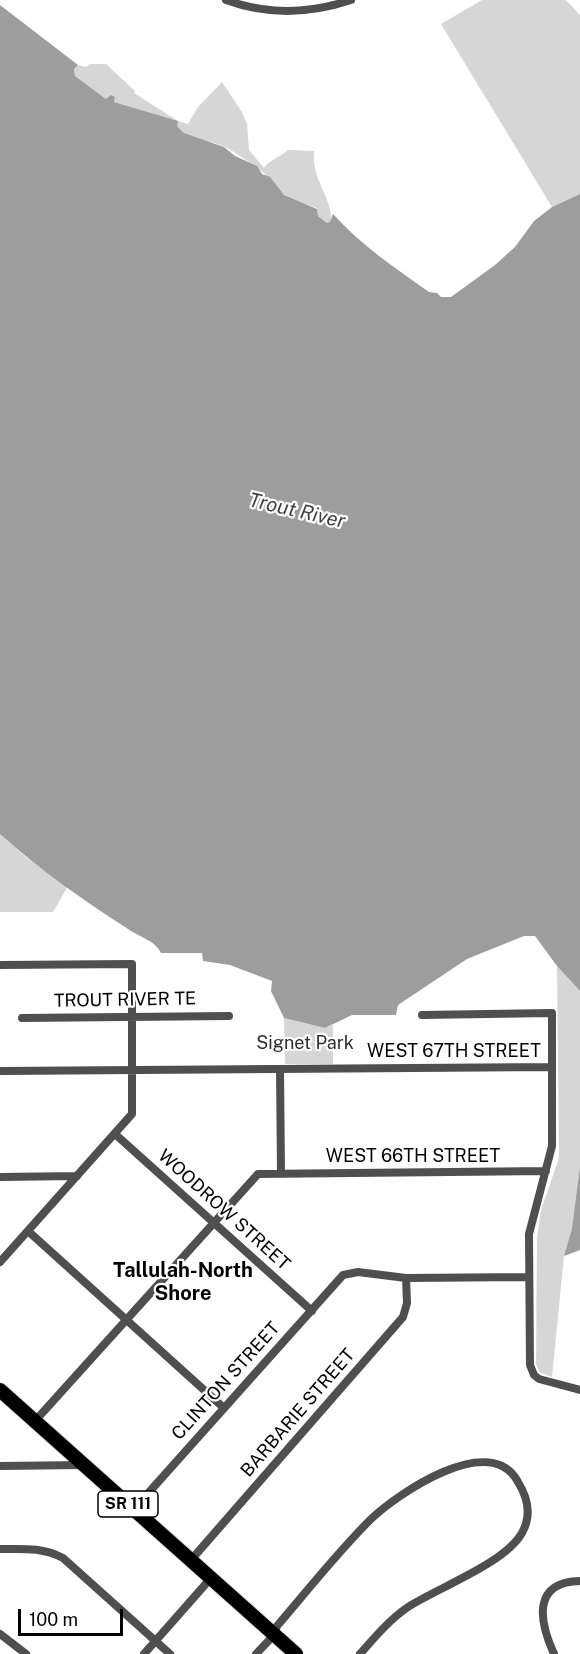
<!DOCTYPE html>
<style>
body{margin:0}
#map{position:relative;width:580px;height:1654px;overflow:hidden;background:#fff;font-family:"Public Sans",sans-serif}
canvas{display:block}
.scale{position:absolute;left:18px;top:1609px;width:105px;height:27px;box-sizing:border-box;border:3px solid #000;border-top:0;padding-left:8px;font-size:18px;line-height:21px;white-space:nowrap;color:#000;-webkit-text-stroke:4px #fff;paint-order:stroke}
</style>
<div id="map">
<canvas width="580" height="1654"></canvas>
<div class="scale">100 m</div>
</div>
<script>
const c = document.querySelector('canvas').getContext('2d');
c.lineJoin = 'round';
function paint(path, color) {
  c.fillStyle = color;
  c.fill(path, 'evenodd');
}
function trace(path, color, width, dash) {
  c.strokeStyle = color;
  c.lineWidth = width;
  c.lineCap = dash ? 'butt' : 'round';
  c.setLineDash(dash || []);
  c.stroke(path);
}
function drawText(font, color, halo, rows, align = 'center') {
  c.font = font + ' "Public Sans",sans-serif';
  c.lineWidth = 4.5;
  c.setLineDash([]);
  c.textBaseline = 'middle';
  c.strokeStyle = halo;
  c.fillStyle = color;
  for (const [text, x, y, turn = 0] of rows) {
    c.save();
    c.translate(x, y);
    c.rotate((+turn || 0) * Math.PI / 180);
    c.textAlign = isNaN(turn) ? turn : align;
    if (halo) c.strokeText(text, 0, 0);
    c.fillText(text, 0, 0);
    c.restore();
  }
}
const green = new Path2D(`
 M 482,0 L 566,0 L 580,15 L 580,194 L 552,207 L 441,24 Z
 M 90,64 L 106,64 L 135,91 L 134,93 L 178,121 L 188,124 L 198,107 L 222,82 L 242,112 L 247,124 L 249,150 L 264,168 C 269,160 280,157 288,150 L 314,151 C 311,181 333,196 331,223 L 327,223 L 318,216 L 317,208 C 306,204 293,200 283,194 C 277,190 275,185 271,180 C 264,171 234,151 223,146 C 207,139 189,141 177,126 L 177,121 L 114,102 L 115,97 L 106,99 L 75,76 L 74,69 L 78,65 L 86,67 Z
 M 0,834 L 27,858 L 68,886 L 53,912 L 0,912 Z
 M 557,966 L 580,991 L 580,1166 L 572,1228 L 564,1256 L 552,1377 L 539,1372 L 536,1364 L 537,1238 L 541,1210 L 559,1158 Z
 M 284,1018 L 325,1028 L 333,1025 L 333,1064 L 285,1064 Z`);
const water = new Path2D(`
 M 0,5 L 78,65 L 74,69 L 75,76 L 106,99 L 111,95 L 115,97 L 114,102 L 178,121 L 177,126 L 184,133 L 224,147 L 235,156 L 257,166 L 262,174 L 270,177 L 284,195 L 317,209 L 318,216 L 327,223 L 330,222 L 333,214 C 361,245 395,268 429,292 L 437,293 L 441,297 L 451,297 L 495,265 L 515,247 L 534,221 L 552,207 L 580,194 L 580,991 L 557,966 L 535,936 L 524,936 L 467,959 L 398,1005 L 396,1015 L 352,1015 L 325,1028 L 284,1018 L 271,991 L 272,981 L 230,965 L 203,961 L 202,953 L 161,953 C 155,940 139,937 128,929 C 84,901 39,869 0,834 Z
 M 580,1166 L 580,1250 L 564,1256 L 572,1228 Z`);
const street = new Path2D(`
 M 226,0 C 267,15 309,14 351,0
 M 0,965 L 132,964 L 132,1114 L 0,1262
 M 422,1015 L 552,1013 L 552,1146 L 529,1234 L 530,1365 L 534,1375 L 539,1379 L 580,1390
 M 22,1018 L 229,1016
 M 280,1069 L 281,1173
 M 0,1071 L 551,1067
 M 115,1134 L 312,1311
 M 0,1177 L 77,1176
 M 28,1231 L 224,1408
 M 35,1421 L 258,1174 L 546,1171
 M 0,1466 L 84,1465
 M 134,1509 L 343,1275 L 358,1272 L 406,1278 L 529,1277
 M 0,1549 C 22,1549 42,1547 63,1558 L 170,1654
 M 191,1560 L 403,1317 L 407,1303 L 406,1278
 M 0,1634 L 26,1654
 M 144,1654 L 211,1578
 M 256,1654 L 274,1635 L 277,1626 C 307,1591 337,1553 370,1520 C 397,1494 490,1430 518,1482 C 528,1498 532,1515 522,1533 C 504,1564 439,1587 408,1607 C 389,1620 375,1637 360,1654
 M 554,1654 C 539,1621 532,1582 580,1581`);
const primary = new Path2D(`
 M 0,1390 L 296,1654`);
const shields = [
 [128,1504,60]
];
const shieldNames = [
 ["SR 111",128,1504]
];
const streetNames = [
 ["TROUT RIVER TE",125,1000,-1],
 ["WEST 67TH STREET",454,1051],
 ["WEST 66TH STREET",413,1156],
 ["WOODROW STREET",224,1210,42],
 ["CLINTON STREET",226,1381,-48],
 ["BARBARIE STREET",298,1413,-49]
];
const parkNames = [
 ["Signet Park",305,1043]
];
const waterNames = [
 ["Trout River",297,511,13]
];
const neighbourhoodNames = [
 ["Tallulah-North",183,1271],
 ["Shore",183,1294]
];
paint(green, '#d6d6d6');
paint(water, '#9d9d9d');
trace(primary, '#dbdbdb', 16);
trace(street, '#4f4f4f', 8);
trace(primary, '#000', 14);
for (const [x, y, w] of shields) {
  const box = new Path2D();
  box.roundRect(x - w / 2, y - 13, w, 26, 4.5);
  c.fillStyle = '#fff';
  c.fill(box);
  trace(box, '#000', 1.5);
}
drawText('bold 16px', '#000', null, shieldNames);
drawText('18px', '#000', '#fff', streetNames);
drawText('18px', '#2d2d2d', '#fff', parkNames);
drawText('italic 20px', '#3e3e3e', '#fff', waterNames);
drawText('bold 20px', '#000', '#fff', neighbourhoodNames);
</script>
